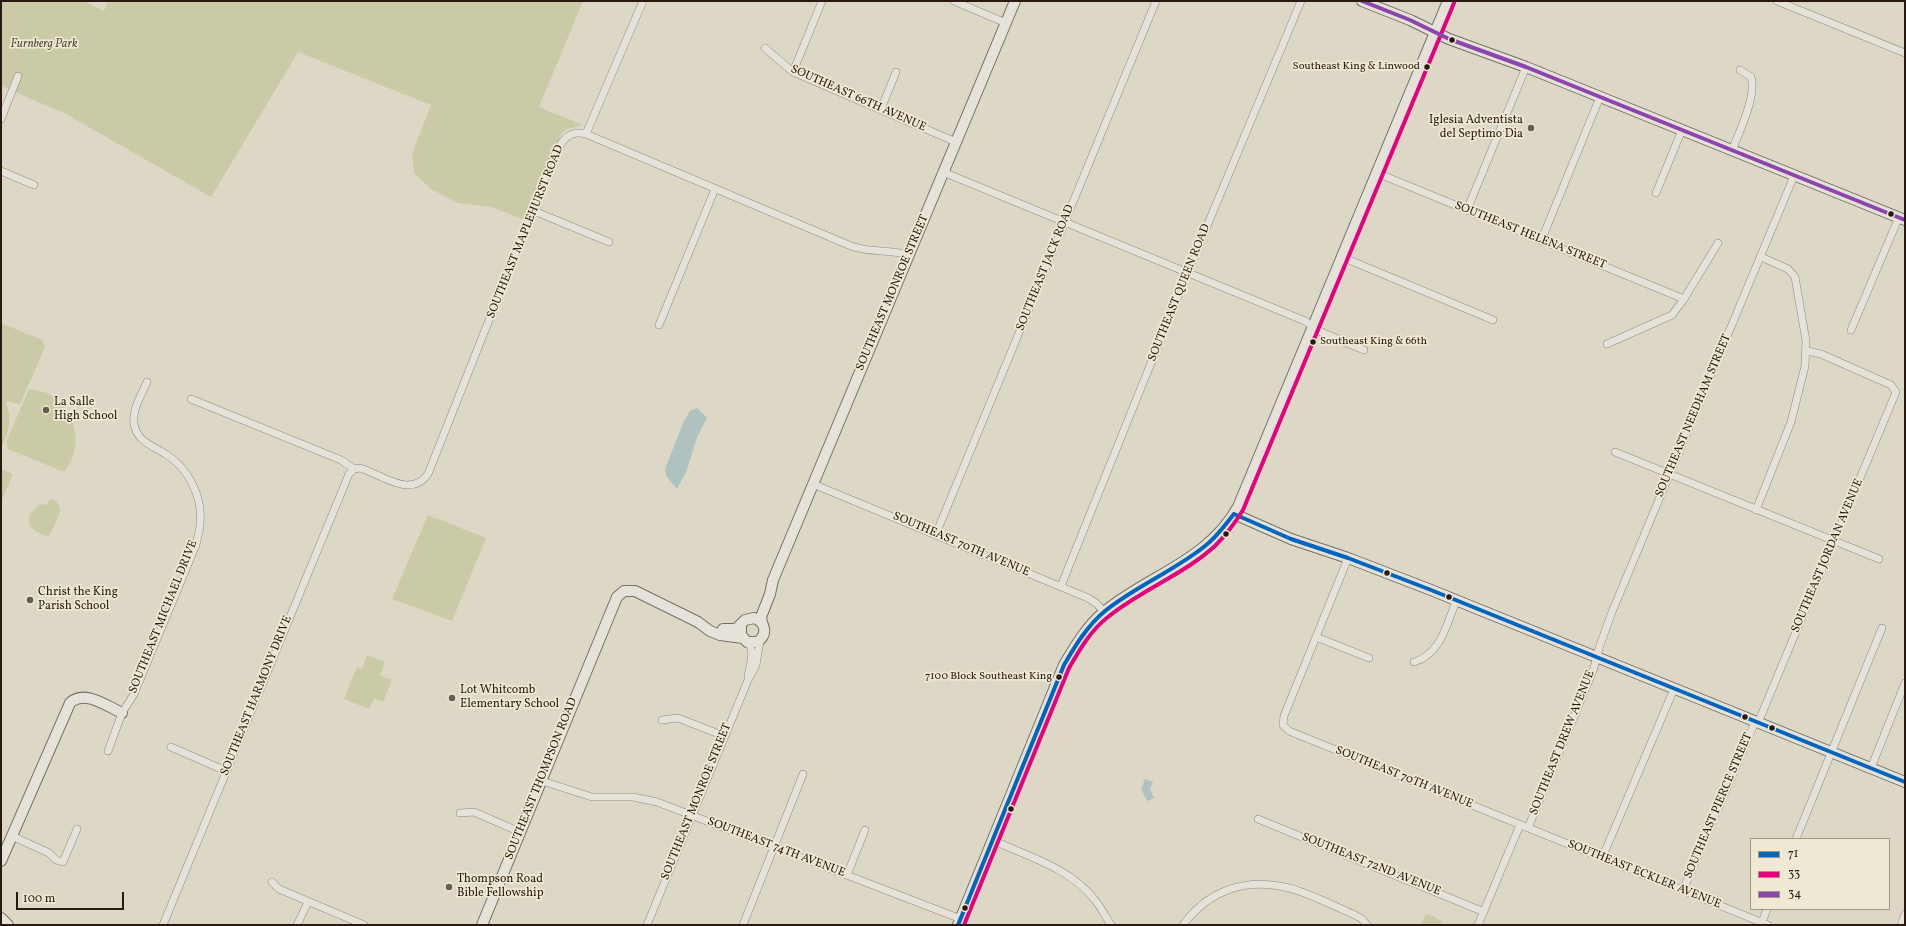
<!DOCTYPE html>
<style>
body{margin:0}
#map{position:relative;width:1906px;height:926px;overflow:hidden;background:#ddd8c6;font-family:Vollkorn,serif}
canvas{display:block}
.frame{position:absolute;inset:0;border:2px solid #291910;pointer-events:none}
.legend{position:absolute;left:1750px;top:838px;width:140px;height:72px;box-sizing:border-box;background:#efe9d4;border:1px solid #a09686;margin:0;padding:5px 7px;list-style:none;font-size:12px;color:#291910}
.legend li{display:flex;align-items:center;gap:8px;height:20px}
.legend b{width:20px;border:1px solid #a09686}
.scale{position:absolute;left:16px;top:892px;width:108px;height:18px;box-sizing:border-box;border:2px solid #291910;border-top:0;padding-left:5px;font-size:12px;line-height:14px;white-space:nowrap;color:#291910;-webkit-text-stroke:3px #efe9d4;paint-order:stroke}
</style>
<div id="map">
<canvas width="1906" height="926"></canvas>
<div class="frame"></div>
<ul class="legend">
<li><b style="height:5px;background:#0065bd"></b>71</li>
<li><b style="height:5px;background:#e5007d"></b>33</li>
<li><b style="height:5px;background:#8e44ad"></b>34</li>
</ul>
<div class="scale">100 m</div>
</div>
<script>
const c = document.querySelector('canvas').getContext('2d');
c.lineJoin = 'round';
function paint(path, color) {
  c.fillStyle = color;
  c.fill(path, 'evenodd');
}
function trace(path, color, width, dash) {
  c.strokeStyle = color;
  c.lineWidth = width;
  c.lineCap = dash ? 'butt' : 'round';
  c.setLineDash(dash || []);
  c.stroke(path);
}
function drawText(font, color, halo, rows, align = 'center') {
  c.font = font + ' Vollkorn,serif';
  c.lineWidth = 3.5;
  c.setLineDash([]);
  c.textBaseline = 'middle';
  c.strokeStyle = halo;
  c.fillStyle = color;
  for (const [text, x, y, turn = 0] of rows) {
    c.save();
    c.translate(x, y);
    c.rotate((+turn || 0) * Math.PI / 180);
    c.textAlign = isNaN(turn) ? turn : align;
    if (halo) c.strokeText(text, 0, 0);
    c.fillText(text, 0, 0);
    c.restore();
  }
}
const green = new Path2D(`
 M 1,1 L 84,1 L 104,11 L 108,1 L 583,1 L 539,107 L 583,125 L 567,129 L 561,134 L 525,220 L 491,207 L 458,203 L 431,189 L 414,173 L 412,154 L 431,105 L 298,52 L 211,197 L 64,113 L 1,86 Z
 M 1,323 L 42,340 L 45,347 L 20,404 L 5,401 C 13,416 9,434 1,448 Z
 M 29,389 C 34,390 41,391 47,393 C 71,404 82,435 72,459 C 70,464 67,468 64,472 L 8,449 L 6,442 Z
 M 1,469 L 13,474 L 1,502 Z
 M 51,499 L 56,501 L 61,510 L 50,535 L 48,536 C 27,531 22,518 40,504 L 46,505 Z
 M 428,515 L 486,538 L 452,621 L 392,599 Z
 M 367,655 L 385,662 L 380,675 L 392,680 L 383,702 L 374,698 L 369,709 L 344,699 L 357,667 L 362,669 Z
 M 1426,913 L 1442,921 L 1441,925 L 1421,925 Z`);
const water = new Path2D(`
 M 697,408 L 707,418 L 697,437 L 687,470 L 677,489 L 666,476 L 665,469 L 684,421 L 690,411 Z
 M 1145,779 L 1153,782 L 1150,789 L 1154,798 L 1147,801 L 1141,789 Z`);
const street = new Path2D(`
 M 954,1 L 1006,23
 M 1777,1 L 1905,53
 M 765,48 L 793,72 L 956,142
 M 793,72 L 822,1
 M 881,109 L 896,72
 M 1,119 L 18,76
 M 586,134 L 643,1
 M 1732,151 C 1739,132 1757,96 1751,77 L 1740,70
 M 1,171 L 34,185
 M 943,172 L 1305,321 L 1321,332 L 1364,350
 M 1377,173 L 1684,299
 M 1656,193 L 1682,130
 M 1467,210 L 1526,67
 M 534,211 L 609,242
 M 1541,241 L 1600,97
 M 1342,257 L 1493,320
 M 659,325 L 715,189
 M 1851,330 L 1899,217
 M 1607,344 L 1672,315 L 1684,299 L 1718,243
 M 191,399 L 341,460 L 354,469
 M 1615,452 L 1879,559
 M 813,484 L 1088,598 L 1096,603 L 1104,612
 M 1756,510 L 1791,422 L 1805,366 L 1806,341 L 1795,277 L 1788,269 L 1761,257
 M 936,534 L 1156,1
 M 1348,558 L 1284,716 L 1283,725 L 1289,731 L 1768,925
 M 1061,586 L 1187,274 L 1301,1
 M 1316,637 L 1369,658
 M 747,642 C 757,652 748,667 748,680
 M 1414,662 C 1441,654 1447,624 1456,601
 M 662,720 L 678,718 L 724,736
 M 1758,723 L 1896,392 L 1891,385 L 1821,354 L 1807,351
 M 171,747 L 226,771
 M 108,751 L 122,713 L 134,694 L 196,545 C 197,538 200,531 200,524 C 203,498 189,469 167,455 C 154,446 136,442 134,423 C 132,409 142,394 147,382
 M 1871,768 L 1905,683
 M 542,781 L 592,797 L 633,797 L 657,802 L 961,919
 M 460,813 L 474,812 L 520,832
 M 1258,819 L 1484,912
 M 1528,828 L 1594,668 L 1599,648 L 1612,612 L 1794,176
 M 12,836 L 49,853 L 56,860 L 63,862 L 77,829
 M 1796,839 L 1882,628
 M 992,840 C 1027,856 1070,868 1094,899 C 1101,907 1105,916 1111,925
 M 1602,858 L 1674,689
 M 847,875 L 865,830
 M 272,882 L 279,889 L 364,925
 M 1683,890 L 1755,722
 M 163,925 L 349,474 L 354,469 L 360,468 C 381,474 411,499 428,474 L 551,164 C 558,149 564,128 586,134 L 851,246 C 870,253 890,249 909,255
 M 297,925 L 308,902
 M 647,925 L 748,680 L 756,665 L 760,640
 M 743,925 L 803,774
 M 1183,925 C 1208,891 1244,878 1285,887 C 1305,891 1334,906 1353,914 L 1362,919 L 1367,925
 M 1478,925 L 1520,825
 M 1761,925 L 1767,909
 M 1901,925 L 1905,914`);
const secondary = new Path2D(`
 M 1362,1 L 1410,20 L 1449,39 L 1526,67 L 1905,220
 M 1234,514 L 1291,539 L 1348,558 L 1431,590 L 1905,782
 M 762,623 L 761,617 L 770,594 L 773,580 L 1015,1
 M 723,629 L 736,629 L 745,620 L 754,618 C 766,622 768,635 757,642 L 747,642 L 741,635 L 741,625
 M 1,861 L 70,703 C 84,689 107,706 122,713
 M 1,918 L 8,925
 M 482,925 L 617,597 L 624,591 L 635,591 L 698,622 L 710,631 L 720,635 L 743,638
 M 958,925 L 1064,665 C 1075,646 1087,626 1104,612 C 1149,575 1208,561 1238,507 L 1448,1`);
const bus1 = new Path2D(`
 M 1234,514 L 1291,539 L 1348,558 L 1431,590 L 1905,782
 M 958,925 L 1064,665 C 1075,646 1087,626 1105,611 C 1136,586 1174,571 1205,546 C 1217,537 1225,525 1234,514`);
const bus2 = new Path2D(`
 M 964,925 L 1069,668 C 1080,649 1091,630 1108,617 C 1141,590 1183,575 1215,546 C 1226,535 1235,523 1243,510 L 1454,3`);
const bus3 = new Path2D(`
 M 1362,1 L 1410,20 L 1449,39 L 1526,67 L 1905,220`);
const markers = [
 [1452,40,3.5,"#291910"],
 [1427,67,3.5,"#291910"],
 [1531,128,4,"#685c50"],
 [1891,214,3.5,"#291910"],
 [1313,342,3.5,"#291910"],
 [46,410,4,"#685c50"],
 [1226,534,3.5,"#291910"],
 [1387,573,3.5,"#291910"],
 [1449,597,3.5,"#291910"],
 [30,600,4,"#685c50"],
 [1059,677,3.5,"#291910"],
 [452,698,4,"#685c50"],
 [1745,717,3.5,"#291910"],
 [1772,728,3.5,"#291910"],
 [1011,809,3.5,"#291910"],
 [449,887,4,"#685c50"],
 [965,908,3.5,"#291910"]
];
const busNames = [
 ["Southeast King & Linwood",1420,67],
 ["Southeast King & 66th",1320,342,"left"],
 ["7100 Block Southeast King",1052,677]
];
const parkNames = [
 ["Furnberg Park",44,45]
];
const streetNames = [
 ["SOUTHEAST 66TH AVENUE",858,99,24],
 ["SOUTHEAST MAPLEHURST ROAD",526,232,-68],
 ["SOUTHEAST HELENA STREET",1530,236,22],
 ["SOUTHEAST JACK ROAD",1046,268,-68],
 ["SOUTHEAST MONROE STREET",893,293,-67],
 ["SOUTHEAST QUEEN ROAD",1180,293,-68],
 ["SOUTHEAST NEEDHAM STREET",1694,416,-67],
 ["SOUTHEAST 70TH AVENUE",961,545,23],
 ["SOUTHEAST JORDAN AVENUE",1828,556,-67],
 ["SOUTHEAST MICHAEL DRIVE",164,617,-68],
 ["SOUTHEAST HARMONY DRIVE",257,696,-68],
 ["SOUTHEAST DREW AVENUE",1563,743,-68],
 ["SOUTHEAST 70TH AVENUE",1404,778,22],
 ["SOUTHEAST THOMPSON ROAD",542,779,-68],
 ["SOUTHEAST MONROE STREET",697,802,-68],
 ["SOUTHEAST PIERCE STREET",1719,806,-67],
 ["SOUTHEAST 74TH AVENUE",776,848,21],
 ["SOUTHEAST 72ND AVENUE",1371,865,22],
 ["SOUTHEAST ECKLER AVENUE",1644,875,22]
];
const poiNames = [
 ["Iglesia Adventista",1523,121,"right"],
 ["del Septimo Dia",1523,135,"right"],
 ["La Salle",54,403],
 ["High School",54,417],
 ["Christ the King",38,593],
 ["Parish School",38,607],
 ["Lot Whitcomb",460,691],
 ["Elementary School",460,705],
 ["Thompson Road",457,880],
 ["Bible Fellowship",457,894]
];
paint(green, '#cacaa7');
paint(water, '#afc2bf');
trace(street, '#8f8a7e', 8);
trace(secondary, '#767066', 12);
trace(street, '#e5e2da', 7);
trace(secondary, '#e5e2da', 10);
trace(bus1, '#0065bd', 4);
trace(bus2, '#e5007d', 4);
trace(bus3, '#8e44ad', 4);
for (const [x, y, r, color] of markers) {
  const dot = new Path2D();
  dot.arc(x, y, r, 0, 2 * Math.PI);
  c.fillStyle = color;
  c.fill(dot);
  trace(dot, '#efe9d4', 1.5);
}
drawText('11px', '#291910', '#efe9d4', busNames, 'right');
drawText('italic 12px', '#554b36', '#efe9d4', parkNames);
drawText('12px', '#291910', '#efe9d4', streetNames);
drawText('12px', '#291910', '#efe9d4', poiNames, 'left');
</script>
